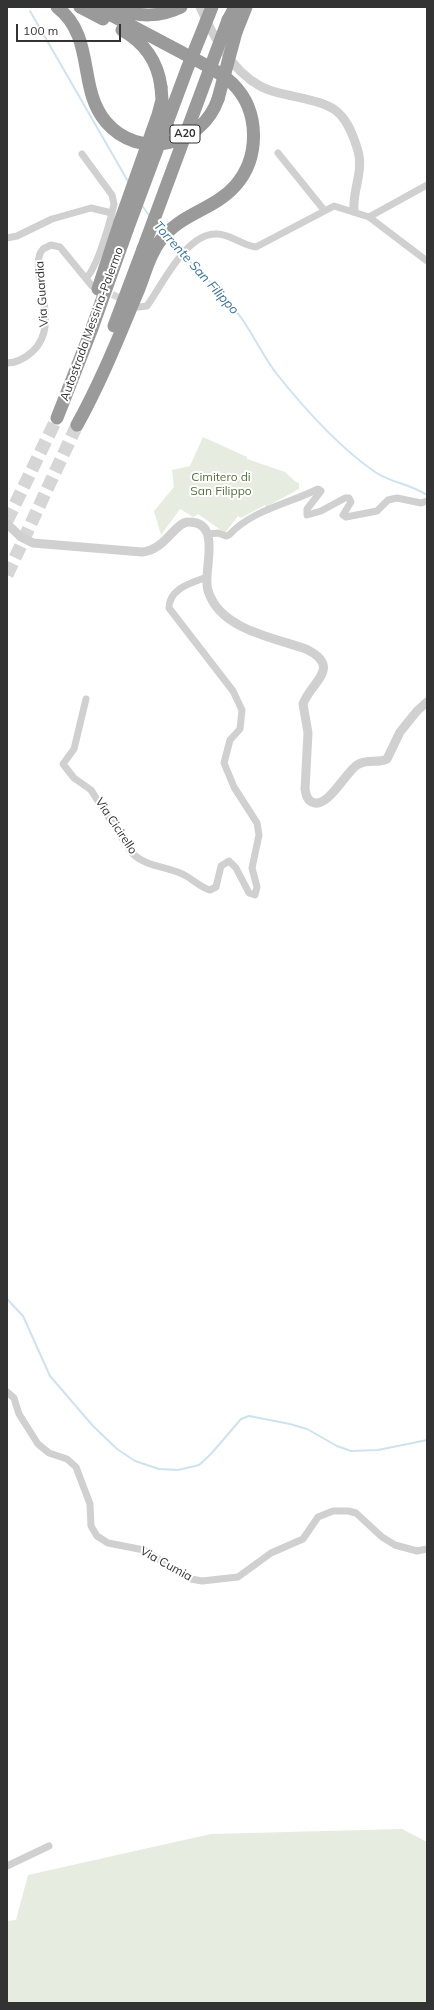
<!DOCTYPE html>
<style>
body{margin:0}
#map{position:relative;width:434px;height:2010px;overflow:hidden;background:#fff;font-family:Mulish,sans-serif}
canvas{display:block}
.frame{position:absolute;inset:0;border:8px solid #333;pointer-events:none}
.scale{position:absolute;left:16px;top:24px;width:105px;height:18px;box-sizing:border-box;border:2px solid #333;border-top:0;padding-left:5px;font-size:12px;line-height:14px;white-space:nowrap;color:#333;-webkit-text-stroke:3px #fff;paint-order:stroke}
</style>
<div id="map">
<canvas width="434" height="2010"></canvas>
<div class="frame"></div>
<div class="scale">100 m</div>
</div>
<script>
const c = document.querySelector('canvas').getContext('2d');
c.lineJoin = 'round';
function paint(path, color) {
  c.fillStyle = color;
  c.fill(path, 'evenodd');
}
function trace(path, color, width, dash) {
  c.strokeStyle = color;
  c.lineWidth = width;
  c.lineCap = dash ? 'butt' : 'round';
  c.setLineDash(dash || []);
  c.stroke(path);
}
function drawText(font, color, halo, rows, align = 'center') {
  c.font = font + ' Mulish,sans-serif';
  c.lineWidth = 4;
  c.setLineDash([]);
  c.textBaseline = 'middle';
  c.strokeStyle = halo;
  c.fillStyle = color;
  for (const [text, x, y, turn = 0] of rows) {
    c.save();
    c.translate(x, y);
    c.rotate((+turn || 0) * Math.PI / 180);
    c.textAlign = isNaN(turn) ? turn : align;
    if (halo) c.strokeText(text, 0, 0);
    c.fillText(text, 0, 0);
    c.restore();
  }
}
const green = new Path2D(`
 M 203,437 L 247,457 L 247,459 L 285,472 L 296,482 L 299,483 L 299,489 L 266,507 L 265,505 L 241,518 L 238,516 L 225,533 L 198,514 L 193,517 L 180,509 L 161,535 L 154,511 L 174,487 L 172,470 L 190,466 Z
 M 402,1829 L 427,1842 L 427,2003 L 7,2003 L 7,1921 L 16,1920 L 28,1875 L 211,1834 Z`);
const stream = new Path2D(`
 M 30,11 L 129,183
 M 141,204 L 150,217
 M 168,238 C 192,266 221,289 242,319 C 254,336 263,356 276,373 C 303,407 339,447 375,472 C 391,483 411,484 427,495
 M 7,1299 L 23,1316 L 50,1376 L 93,1426 L 117,1449 L 135,1461 L 159,1469 L 178,1470 L 199,1465 L 211,1454 L 241,1419 L 249,1416 L 290,1424 L 307,1429 L 337,1446 L 351,1451 L 378,1450 L 427,1440`);
const minorTunnel = new Path2D(`
 M 103,290 L 126,301`);
const motorwayTunnel = new Path2D(`
 M 7,521 L 57,418
 M 7,575 L 77,425`);
const minor = new Path2D(`
 M 278,153 L 324,210
 M 82,154 L 112,195 L 114,204 C 111,219 97,269 86,278
 M 369,217 L 427,185
 M 7,238 L 17,236 L 52,219 L 91,208 L 112,213
 M 139,307 L 147,306 C 163,284 187,231 218,234 C 232,235 243,246 256,247 L 334,206 L 369,217 L 427,261
 M 7,363 C 16,363 25,358 32,352 C 65,322 25,269 43,249 L 51,245 L 60,247 L 92,286
 M 208,534 L 218,533 L 226,536 L 229,535 C 252,510 288,504 318,489 L 321,491 L 307,509 L 307,515 L 321,511 L 345,498 L 349,498 L 351,502 L 343,515 L 346,517 L 377,511 L 388,500 L 397,498 L 421,503 L 427,501
 M 86,699 L 74,749 L 63,764 L 74,778 L 91,790 L 131,852 C 144,866 163,866 180,873 C 191,877 199,887 210,890 L 216,887 L 221,866 L 229,861 L 236,868 L 249,893 L 255,895 L 257,887 L 252,868 L 259,835 L 257,823 L 234,787 L 224,763 L 230,740 L 240,729 L 242,710 L 233,691 L 169,608 C 169,588 192,583 207,577
 M 7,1392 L 14,1398 L 19,1414 L 38,1444 L 49,1453 L 67,1459 L 76,1467 L 90,1504 L 91,1526 L 97,1536 L 108,1543 L 144,1550 L 191,1579 L 202,1581 L 238,1577 L 271,1553 L 303,1539 L 318,1517 L 333,1511 L 348,1511 L 356,1513 L 382,1537 L 395,1545 L 417,1551 L 427,1549
 M 7,1866 L 49,1846`);
const tertiary = new Path2D(`
 M 200,7 C 213,36 231,70 260,86 C 269,91 278,93 288,95 C 332,105 344,105 358,151 C 364,171 352,191 354,211
 M 7,524 L 21,537 L 33,543 L 142,552 C 166,550 175,521 189,522 C 221,522 205,566 207,584 C 207,589 209,594 211,598 C 226,630 275,638 306,649 C 343,667 311,682 303,704 L 308,733 L 305,789 C 306,795 307,800 312,802 C 327,810 345,773 357,765 C 367,758 378,764 387,759 L 400,732 L 417,711 L 427,702`);
const motorway = new Path2D(`
 M 57,7 C 96,37 77,88 106,122 C 139,161 202,146 218,99
 M 80,7 L 103,19
 M 117,7 C 137,18 161,17 181,7
 M 228,20 L 235,7
 M 122,30 C 144,42 158,62 161,87
 M 236,32 L 246,7
 M 98,289 L 120,222
 M 114,326 L 143,249
 M 57,418 L 91,331 L 127,230
 M 77,425 C 101,382 119,336 138,291 C 145,274 149,255 160,241 C 179,214 214,210 235,186 C 260,158 260,111 233,84 C 218,70 197,61 179,51 C 151,36 124,22 96,7`);
const motorwayBridge = new Path2D(`
 M 218,99 L 236,32
 M 120,222 L 158,115 L 162,100 L 161,87
 M 127,230 L 187,69 L 212,7
 M 143,249 L 228,20`);
const shields = [
 [185,134,30]
];
const shieldNames = [
 ["A20",185,134]
];
const streetNames = [
 ["Via Guardia",42,294,-94],
 ["Autostrada Messina-Palermo",92,324,-70],
 ["Via Cicirello",116,826,56],
 ["Via Cumia",166,1564,29]
];
const parkNames = [
 ["Cimitero di",221,477],
 ["San Filippo",221,491]
];
const waterNames = [
 ["Torrente San Filippo",196,268,48]
];
paint(green, '#e6ecdf');
trace(stream, '#cfe2ee', 2);
trace(minorTunnel, '#d6d6d6', 7, [7, 3.5]);
trace(motorwayTunnel, '#d6d6d6', 13, [13, 6]);
trace(minor, '#d0d0d0', 7);
trace(tertiary, '#d0d0d0', 9);
trace(motorway, '#9a9a9a', 13);
trace(motorwayBridge, '#9a9a9a', 13);
for (const [x, y, w] of shields) {
  const box = new Path2D();
  box.roundRect(x - w / 2, y - 9, w, 18, 3);
  c.fillStyle = '#fff';
  c.fill(box);
  trace(box, '#333', 1);
}
drawText('bold 11px', '#333', null, shieldNames);
drawText('12px', '#333', '#fff', streetNames);
drawText('12px', '#56703f', '#fff', parkNames);
drawText('italic 13px', '#3f7597', '#fff', waterNames);
</script>
